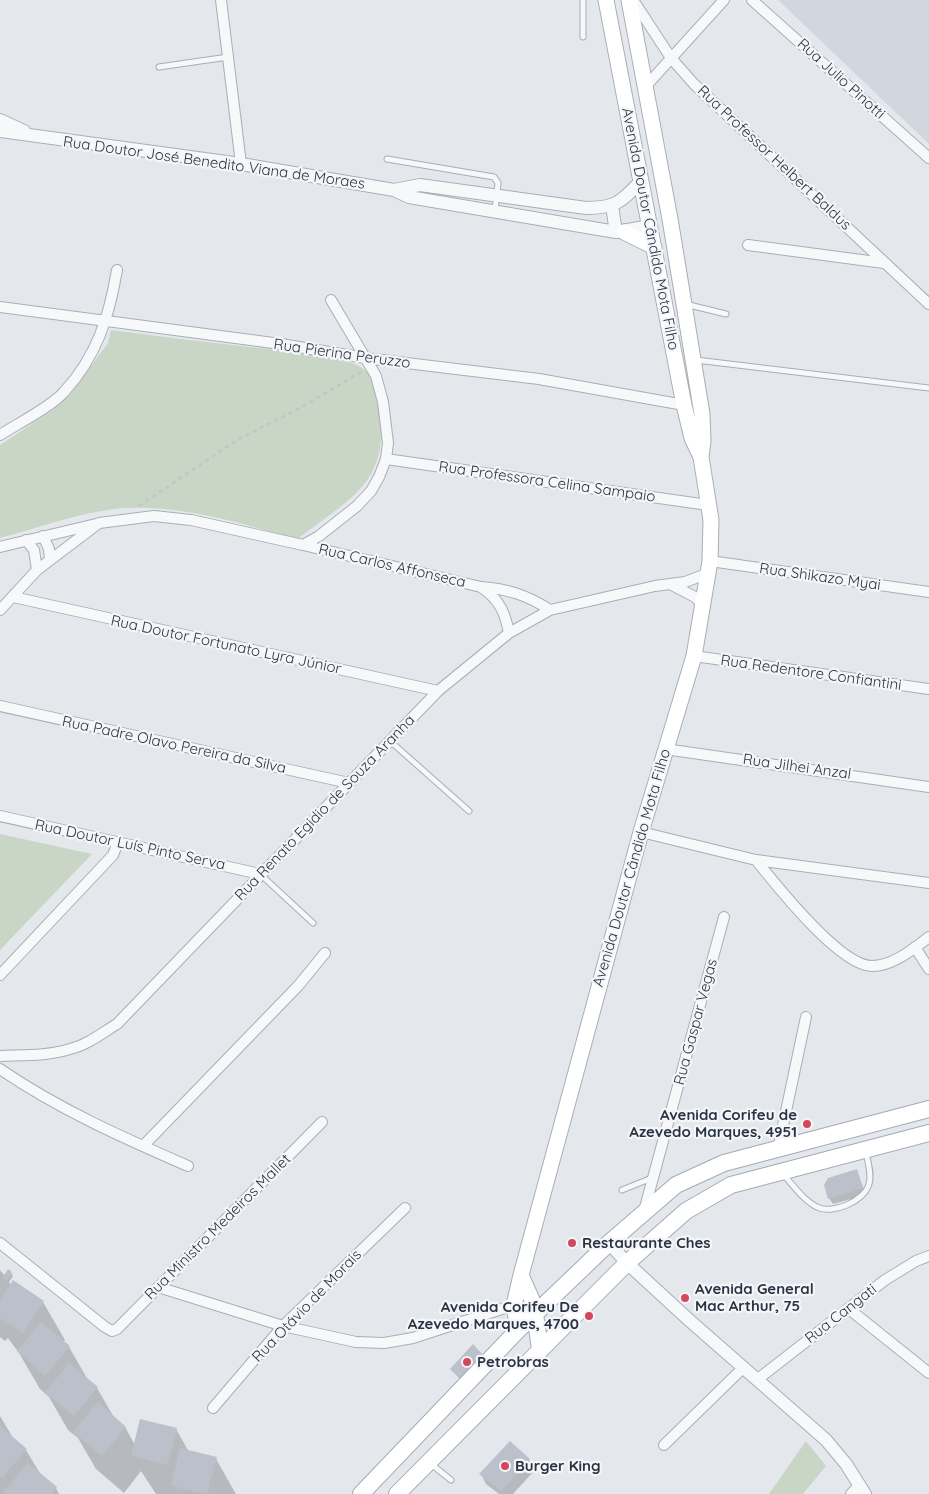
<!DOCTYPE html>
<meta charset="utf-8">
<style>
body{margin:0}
canvas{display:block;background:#e4e7ec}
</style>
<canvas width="929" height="1494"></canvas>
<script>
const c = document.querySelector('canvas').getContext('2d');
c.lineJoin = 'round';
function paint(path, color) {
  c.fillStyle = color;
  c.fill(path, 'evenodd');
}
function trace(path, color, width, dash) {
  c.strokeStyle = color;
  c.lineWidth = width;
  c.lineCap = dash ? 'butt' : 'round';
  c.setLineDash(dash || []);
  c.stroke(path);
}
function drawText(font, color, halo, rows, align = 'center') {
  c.font = font + ' Quicksand,sans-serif';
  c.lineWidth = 4.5;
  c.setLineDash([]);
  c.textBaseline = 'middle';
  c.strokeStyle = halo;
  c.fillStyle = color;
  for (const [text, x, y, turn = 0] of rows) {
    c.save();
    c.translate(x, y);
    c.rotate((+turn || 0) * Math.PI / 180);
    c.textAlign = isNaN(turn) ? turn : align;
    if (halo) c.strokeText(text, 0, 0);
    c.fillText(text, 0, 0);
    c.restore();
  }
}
const built = new Path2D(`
 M 778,0 L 929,0 L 929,144 Z`);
const green = new Path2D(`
 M 111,330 C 157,336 204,342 250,347 C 276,350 347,354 365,370 C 377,380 378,401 380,415 C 389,485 345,501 298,539 C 242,524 185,505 126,508 C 87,510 38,528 0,538 L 0,445 L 53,410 L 69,396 L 108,343 Z
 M 0,834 L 92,854 L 0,950 Z
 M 806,1441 L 826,1466 L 803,1494 L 769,1494 Z`);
const shadow = new Path2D(`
 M 857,1171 L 866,1195 L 833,1204 L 829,1198 Z
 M 0,1270 L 5,1276 L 11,1273 L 13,1276 L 9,1282 L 11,1285 L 43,1302 L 65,1340 L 63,1342 L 69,1347 L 88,1380 L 97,1388 L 115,1419 L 125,1427 L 135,1445 L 176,1429 L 189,1452 L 216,1459 L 236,1494 L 156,1494 L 141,1471 L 124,1493 L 96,1469 L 78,1438 L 68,1430 L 49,1397 L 40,1389 L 19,1353 L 8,1338 L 5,1341 L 0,1337 Z
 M 0,1416 L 15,1441 L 26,1450 L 41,1475 L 56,1488 L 59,1494 L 0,1494 Z
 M 529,1460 L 535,1470 L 513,1494 L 499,1494 L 486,1484 L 481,1474 Z`);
const building = new Path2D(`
 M 857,1169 L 863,1188 L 828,1199 L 824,1185 L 828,1178 Z
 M 8,1269 L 12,1272 L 7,1281 L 2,1278 Z
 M 13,1280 L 44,1301 L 23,1333 L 0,1318 L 0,1300 Z
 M 41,1322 L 70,1346 L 45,1376 L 17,1351 Z
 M 473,1344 L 484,1356 L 461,1380 L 450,1369 Z
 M 69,1363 L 98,1387 L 74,1416 L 45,1392 Z
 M 98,1402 L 126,1427 L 102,1456 L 73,1432 Z
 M 140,1419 L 177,1428 L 167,1465 L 131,1456 Z
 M 0,1426 L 27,1449 L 2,1478 L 0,1476 Z
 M 510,1441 L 530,1459 L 501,1491 L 479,1474 Z
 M 180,1448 L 217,1457 L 207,1494 L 171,1486 Z
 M 28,1463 L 57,1487 L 51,1494 L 6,1494 L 3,1492 Z`);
const path = new Path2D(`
 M 139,506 L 237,440 L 300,408 L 361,372`);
const service = new Path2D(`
 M 583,0 L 583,37
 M 159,67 L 228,57
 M 387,159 L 494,177 L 498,183 L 495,210
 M 685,304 L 726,314
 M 696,360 L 929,388
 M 390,741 L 469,811
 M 260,874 L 313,923
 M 783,1174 C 793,1185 804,1201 817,1207 C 832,1215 865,1201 869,1184 C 872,1175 868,1162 866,1153
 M 622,1190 L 652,1178
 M 431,1464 L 451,1480`);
const minor = new Path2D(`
 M 221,0 L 241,164
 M 633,0 L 671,58 L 694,84 L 929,304
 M 752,0 L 929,158
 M 646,86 L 724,0
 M 748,245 L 884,263
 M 0,307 L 281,344 L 365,358 L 539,379 L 684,405
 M 0,435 C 17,424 51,407 64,392 C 97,356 109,317 117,270
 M 386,459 L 708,505
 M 43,536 L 49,549 L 50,559
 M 26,540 L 34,550 L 37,570
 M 303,545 L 481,587 C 508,589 527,595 550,610
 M 0,547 L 96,524
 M 710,561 L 929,592
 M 672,585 L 695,597 L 703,605
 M 481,587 C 499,599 505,612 509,633
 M 13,597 L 438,691
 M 0,610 L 37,570 L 99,523 L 154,516 L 191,520 L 303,545 L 319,536 L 357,506 L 371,491 L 379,477 L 386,459 L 388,443 L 383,402 L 376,376 L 331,300
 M 694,656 L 929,689
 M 0,706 L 349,783
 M 665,749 L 929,787
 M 0,816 L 260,874
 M 641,832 L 756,860 L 929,883
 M 756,860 C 776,885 840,966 872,966 C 893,966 913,949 929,937
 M 915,947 L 929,969
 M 0,975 L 113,855 L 118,842
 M 0,1056 C 23,1055 48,1056 70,1049 C 87,1045 102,1033 117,1024 L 438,691 L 509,633 L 550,610 L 655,586 L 685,582 L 709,573
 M 0,1069 C 58,1109 124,1138 188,1166
 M 143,1146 L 298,986 L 325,953
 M 778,1149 L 806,1017
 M 644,1211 L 724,917
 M 0,1243 L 105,1327 L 112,1331 L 117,1329 L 322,1122
 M 158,1287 L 283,1326 L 356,1342 L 384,1343 L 413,1338 L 514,1305
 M 849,1309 L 929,1373
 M 758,1379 L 885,1280 L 916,1261 L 929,1256
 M 213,1408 L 283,1326 L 405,1208
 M 664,1445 L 744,1367
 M 851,1494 L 859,1485`);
const tertiary = new Path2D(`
 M 0,120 L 24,131
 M 0,131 L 241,164 L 394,190 L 409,197 L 616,232 L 650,226
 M 394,190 L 420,185 L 586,208 C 616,208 621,202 641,181
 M 612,206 L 616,232
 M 609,1243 L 627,1263 L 689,1320 L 826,1440 L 846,1464 L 865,1494`);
const secondary = new Path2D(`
 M 606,0 L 684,405 L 692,438 L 701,457
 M 624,232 L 654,247
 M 521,1275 L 532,1300 L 535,1314
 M 518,1330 L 514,1305 L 521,1275 L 641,832 L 694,656 L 710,561 L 711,520 L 701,457 L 703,441 L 702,414 L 670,219 L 629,0`);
const primary = new Path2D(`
 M 535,1314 L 540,1349
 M 361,1494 L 518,1330 L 609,1243 L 676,1185 L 724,1163 L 929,1109
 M 397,1494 L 627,1263 L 686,1211 L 731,1185 L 929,1133`);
const markers = [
 [807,1124,5,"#d1495b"],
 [572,1243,5,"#d1495b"],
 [685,1298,5,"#d1495b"],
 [589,1316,5,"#d1495b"],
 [467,1362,5,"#d1495b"],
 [505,1466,5,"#d1495b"]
];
const streetNames = [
 ["Rua Julio Pinotti",841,79,42],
 ["Rua Professor Helbert Baldus",774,158,43],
 ["Rua Doutor José Benedito Viana de Moraes",214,163,8],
 ["Avenida Doutor Cândido Mota Filho",650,229,79],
 ["Rua Pierina Peruzzo",342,354,8],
 ["Rua Professora Celina Sampaio",547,482,8],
 ["Rua Carlos Affonseca",392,566,13],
 ["Rua Shikazo Myai",820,577,8],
 ["Rua Doutor Fortunato Lyra Júnior",226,645,12],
 ["Rua Redentore Confiantini",811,673,8],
 ["Rua Padre Olavo Pereira da Silva",174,745,12],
 ["Rua Jilhei Anzal",797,767,8],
 ["Rua Renato Egidio de Souza Aranha",325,808,-46],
 ["Rua Doutor Luís Pinto Serva",130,845,12],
 ["Avenida Doutor Cândido Mota Filho",632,868,-74],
 ["Rua Gaspar Vegas",696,1022,-75],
 ["Rua Ministro Medeiros Mallet",218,1227,-45],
 ["Rua Otávio de Morais",307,1306,-46],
 ["Rua Cangati",841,1314,-38]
];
const poiNames = [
 ["Avenida Corifeu de",797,1115,"right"],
 ["Azevedo Marques, 4951",797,1132,"right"],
 ["Restaurante Ches",582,1243],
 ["Avenida General",695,1289],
 ["Mac Arthur, 75",695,1306],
 ["Avenida Corifeu De",579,1307,"right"],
 ["Azevedo Marques, 4700",579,1324,"right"],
 ["Petrobras",477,1362],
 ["Burger King",515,1466]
];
paint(built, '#d2d6de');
paint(green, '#c9d6c5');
paint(shadow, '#0003');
paint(building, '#bbc0ca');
trace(service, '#a9aeb7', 7);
trace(minor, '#a9aeb7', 12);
trace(tertiary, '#a9aeb7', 14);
trace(secondary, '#a9aeb7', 17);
trace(primary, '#a3abb8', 18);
trace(path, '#c2c5cb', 2.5, [4, 4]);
trace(service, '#f7f8fa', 5);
trace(minor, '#f7f8fa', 10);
trace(tertiary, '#f7f8fa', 12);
trace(secondary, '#fff', 15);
trace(primary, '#fff', 16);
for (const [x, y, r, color] of markers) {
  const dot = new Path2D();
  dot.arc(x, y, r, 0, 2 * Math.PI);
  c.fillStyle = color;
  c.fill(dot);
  trace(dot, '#f4f6f9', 2);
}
drawText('15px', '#2b3445', '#f4f6f9', streetNames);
drawText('bold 15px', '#2b3445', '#f4f6f9', poiNames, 'left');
</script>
